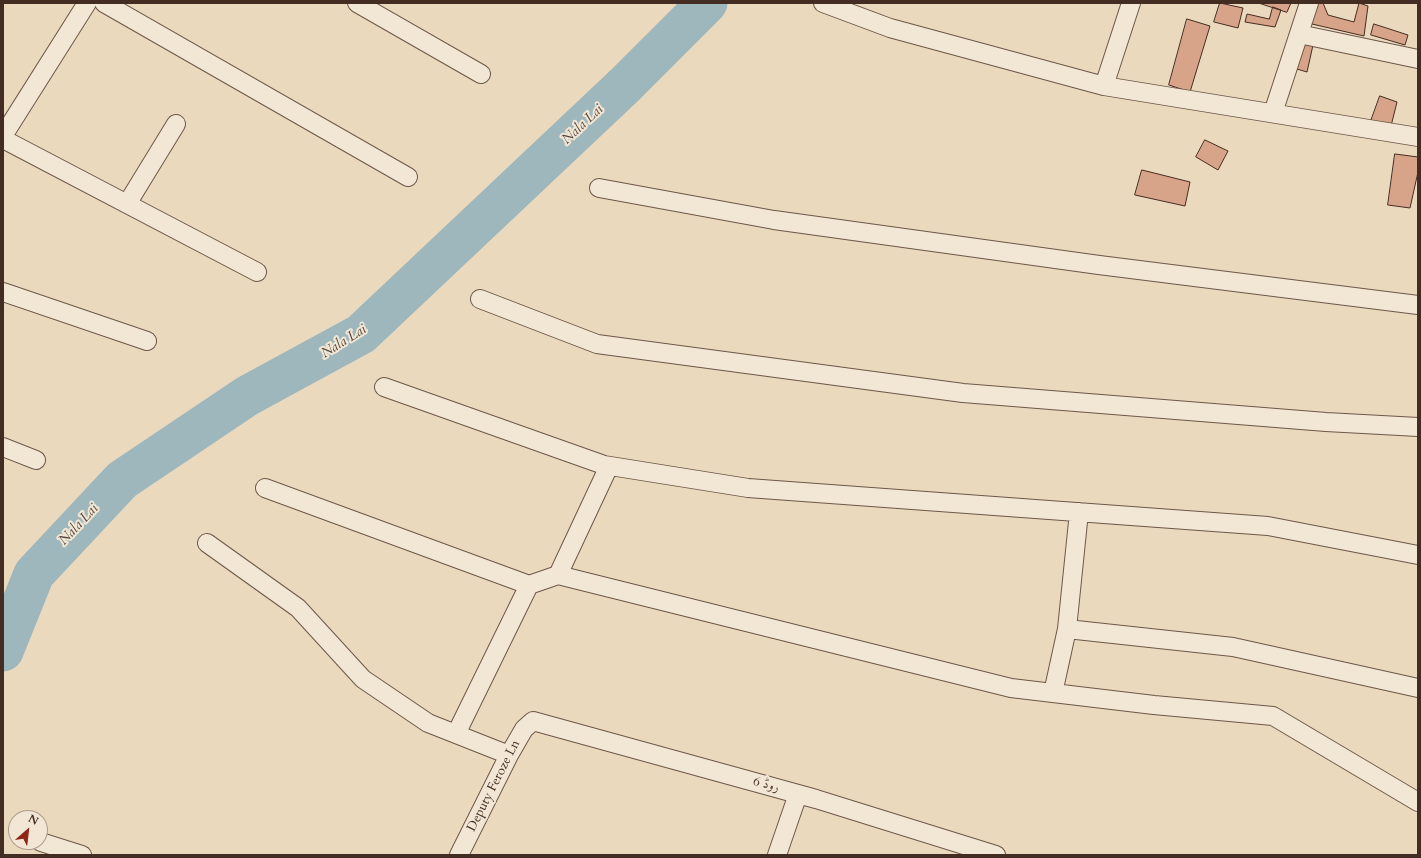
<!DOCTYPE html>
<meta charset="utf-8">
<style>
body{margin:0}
#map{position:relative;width:1421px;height:858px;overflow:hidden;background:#ebd9bd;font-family:Cardo,serif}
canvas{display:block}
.frame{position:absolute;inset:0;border:4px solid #432c22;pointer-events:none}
.north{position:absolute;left:8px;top:810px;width:40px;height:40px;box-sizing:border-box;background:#f2e6d4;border:1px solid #ac9c8d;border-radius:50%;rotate:28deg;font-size:11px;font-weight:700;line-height:16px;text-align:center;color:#432c22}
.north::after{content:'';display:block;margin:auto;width:14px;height:18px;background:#8f2418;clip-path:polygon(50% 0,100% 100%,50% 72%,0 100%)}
</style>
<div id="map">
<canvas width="1421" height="858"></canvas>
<div class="frame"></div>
<div class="north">N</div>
</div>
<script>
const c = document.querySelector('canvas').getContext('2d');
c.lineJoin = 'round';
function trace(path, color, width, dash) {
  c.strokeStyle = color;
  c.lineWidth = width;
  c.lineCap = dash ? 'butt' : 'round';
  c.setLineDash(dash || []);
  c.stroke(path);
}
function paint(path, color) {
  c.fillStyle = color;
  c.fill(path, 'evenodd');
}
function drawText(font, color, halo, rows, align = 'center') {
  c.font = font + ' Cardo,Amiri,serif';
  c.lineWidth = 4;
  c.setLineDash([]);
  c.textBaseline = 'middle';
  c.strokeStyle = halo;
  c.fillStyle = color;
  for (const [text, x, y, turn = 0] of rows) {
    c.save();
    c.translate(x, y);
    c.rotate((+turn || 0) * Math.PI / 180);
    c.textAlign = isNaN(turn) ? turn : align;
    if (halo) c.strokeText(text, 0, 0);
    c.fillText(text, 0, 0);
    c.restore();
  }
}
const river = new Path2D(`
 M 3,651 L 34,574 L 122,480 L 247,396 L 361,334 L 626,84 L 707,3`);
const building = new Path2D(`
 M 1220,3 L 1243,8 L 1238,28 L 1214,22 Z
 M 1259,3 L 1291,3 L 1287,12 Z
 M 1316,3 L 1323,3 L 1328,15 L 1354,22 L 1359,3 L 1368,6 L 1364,36 L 1312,24 Z
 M 1273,7 L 1281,10 L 1275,27 L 1245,22 L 1247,14 L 1269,19 Z
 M 1187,19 L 1210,26 L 1190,92 L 1169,85 Z
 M 1374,24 L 1408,35 L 1405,45 L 1371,35 Z
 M 1304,43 L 1313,45 L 1307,72 L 1297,69 Z
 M 1380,96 L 1397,102 L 1391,126 L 1371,121 Z
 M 1205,140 L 1228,151 L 1218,170 L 1196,157 Z
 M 1395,154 L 1418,157 L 1418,172 L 1410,208 L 1388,205 Z
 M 1142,170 L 1190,182 L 1185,206 L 1135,195 Z`);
const minor = new Path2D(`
 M 104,3 L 408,177
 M 357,3 L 481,74
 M 823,3 L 890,28 L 1104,86 L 1418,137
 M 1299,34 L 1418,59
 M 1104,86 L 1131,3
 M 1273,113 L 1309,3
 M 3,136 L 87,3
 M 3,139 L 257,272
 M 599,188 L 774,220 L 1099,265 L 1418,305
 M 127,204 L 176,124
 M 3,292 L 147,341
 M 480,299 L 597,344 L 963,393 L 1326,422 L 1418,427
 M 384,387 L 604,465 L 748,488 L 1268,526 L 1418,555
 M 3,447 L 36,460
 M 265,488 L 529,585 L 558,575 L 609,466
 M 207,543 L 298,608 L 363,679 L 428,723 L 509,755
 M 558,575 L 1011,688 L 1154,705 L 1273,716 L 1418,802
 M 1067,629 L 1233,647 L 1418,688
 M 1053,693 L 1067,629 L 1079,512
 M 456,734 L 529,585
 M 41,842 L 82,855
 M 459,855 L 509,755 L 524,729 L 533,721 L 816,799 L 996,855
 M 777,855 L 798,794`);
const streetNames = [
 ["روڈ 6",766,785,15],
 ["Deputy Feroze Ln",494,786,-63]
];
const waterNames = [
 ["Nala Lai",583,125,-43],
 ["Nala Lai",344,342,-32],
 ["Nala Lai",79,525,-47]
];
trace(river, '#9eb7bc', 41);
paint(building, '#d8a489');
trace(building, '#432c22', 1);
trace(minor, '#6d5749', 20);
trace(minor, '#f2e6d4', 18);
drawText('13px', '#432c22', '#f2e6d4', streetNames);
drawText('italic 14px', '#554841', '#f2e6d4', waterNames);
</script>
